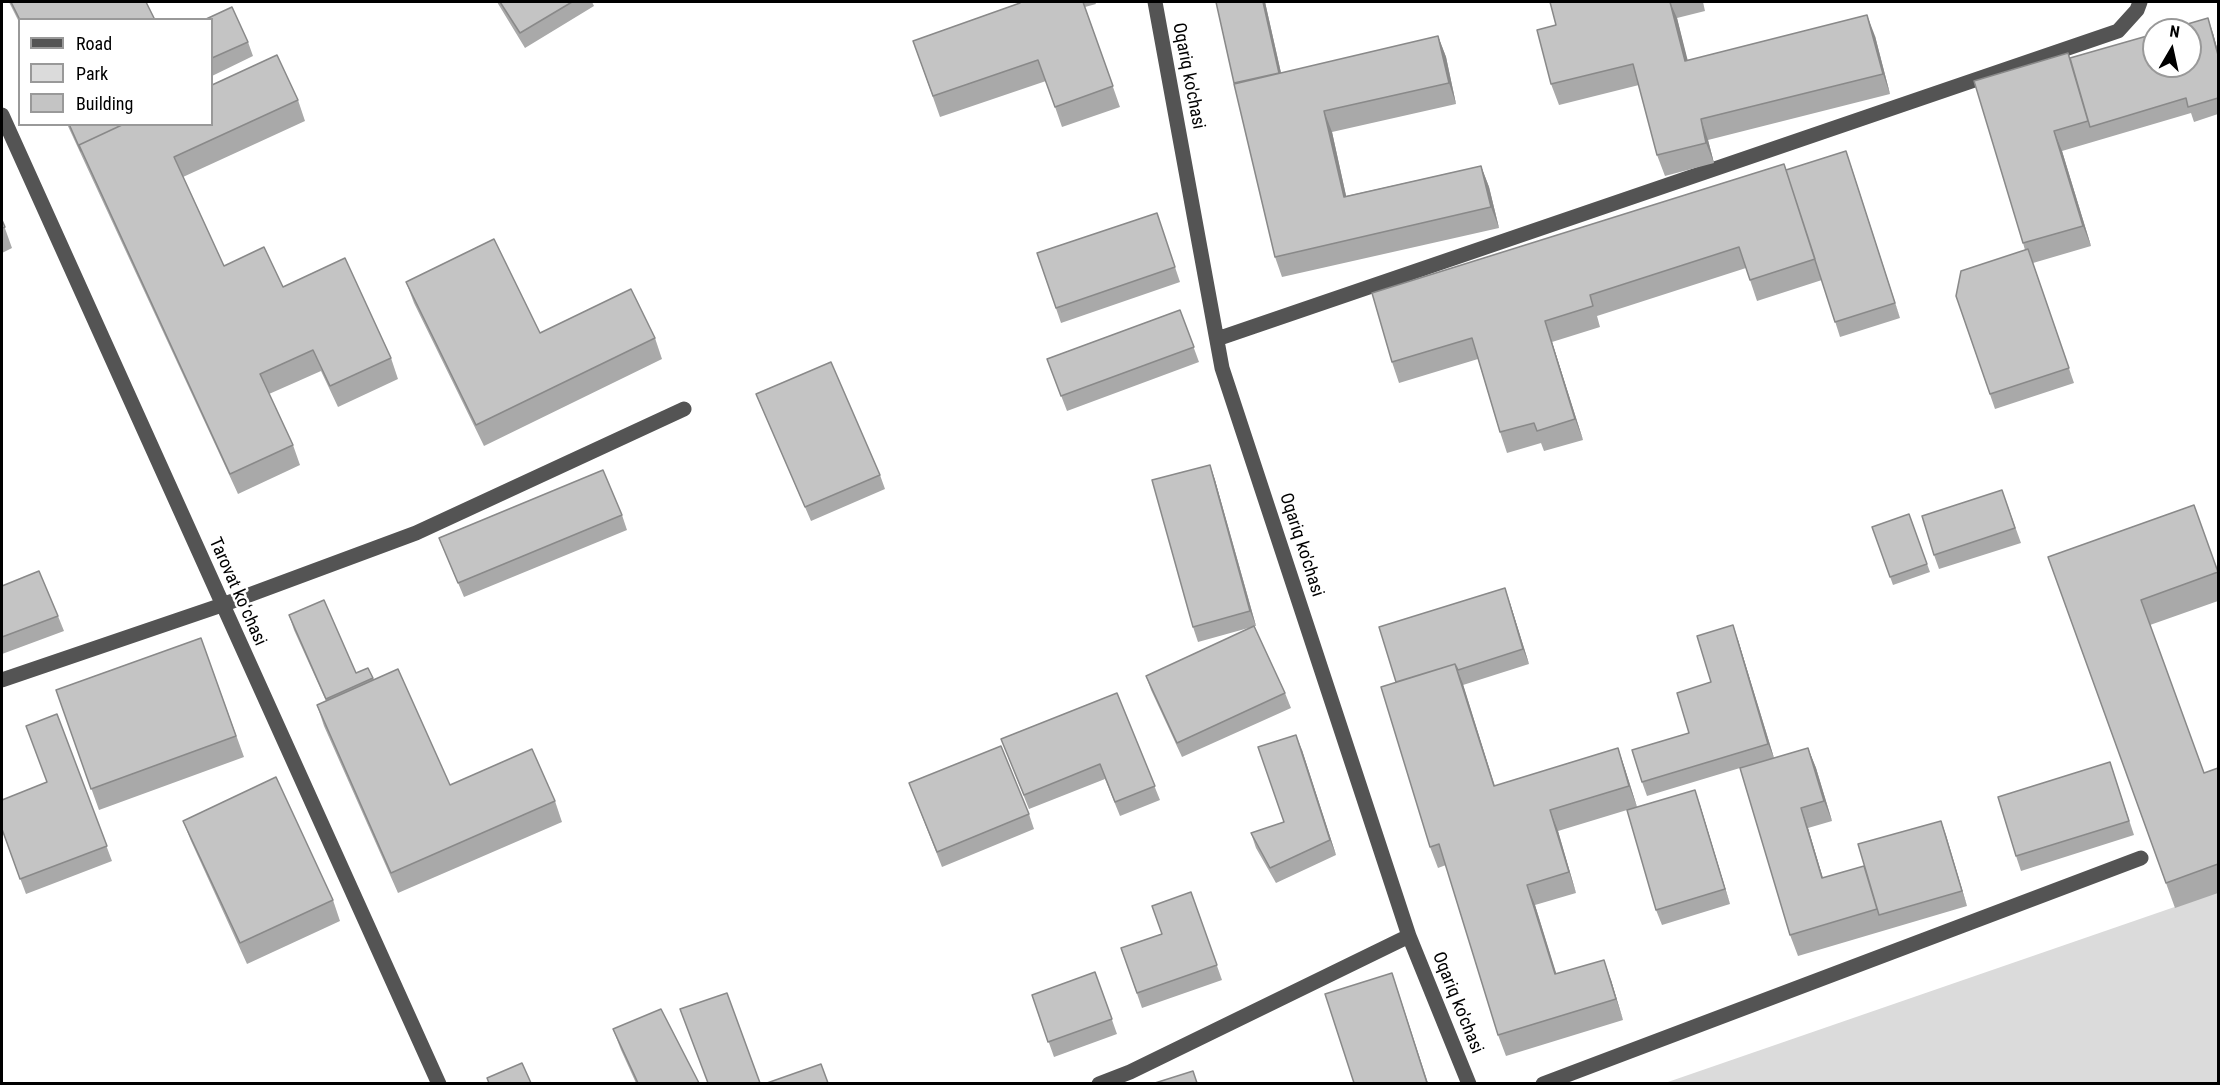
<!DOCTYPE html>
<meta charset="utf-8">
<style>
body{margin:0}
#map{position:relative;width:2220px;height:1085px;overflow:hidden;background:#fff;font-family:"Roboto Condensed",sans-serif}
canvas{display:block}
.frame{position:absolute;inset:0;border:3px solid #000;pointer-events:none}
.legend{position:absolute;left:18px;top:18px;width:195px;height:108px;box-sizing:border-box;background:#fff;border:2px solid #999;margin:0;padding:8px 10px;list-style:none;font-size:18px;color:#000}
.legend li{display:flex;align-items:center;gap:12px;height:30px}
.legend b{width:30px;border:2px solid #999}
.north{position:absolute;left:2142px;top:18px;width:60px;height:60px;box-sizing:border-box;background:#fff;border:2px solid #999;border-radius:50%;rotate:9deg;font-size:16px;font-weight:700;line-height:24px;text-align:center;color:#000}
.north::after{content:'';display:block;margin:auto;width:21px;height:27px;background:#000;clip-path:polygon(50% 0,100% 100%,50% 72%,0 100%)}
</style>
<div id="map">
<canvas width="2220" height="1085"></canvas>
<div class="frame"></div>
<ul class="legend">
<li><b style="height:8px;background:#545454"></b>Road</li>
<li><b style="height:16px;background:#dbdbdb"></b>Park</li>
<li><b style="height:16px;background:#c4c4c4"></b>Building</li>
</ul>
<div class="north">N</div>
</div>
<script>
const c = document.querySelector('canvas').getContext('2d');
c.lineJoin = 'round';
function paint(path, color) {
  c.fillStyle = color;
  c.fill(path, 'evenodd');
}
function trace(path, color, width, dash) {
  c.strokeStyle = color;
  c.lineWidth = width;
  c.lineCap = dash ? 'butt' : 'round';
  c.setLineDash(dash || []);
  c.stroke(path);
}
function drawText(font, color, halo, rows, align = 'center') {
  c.font = font + ' "Roboto Condensed",sans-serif';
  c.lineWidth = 5;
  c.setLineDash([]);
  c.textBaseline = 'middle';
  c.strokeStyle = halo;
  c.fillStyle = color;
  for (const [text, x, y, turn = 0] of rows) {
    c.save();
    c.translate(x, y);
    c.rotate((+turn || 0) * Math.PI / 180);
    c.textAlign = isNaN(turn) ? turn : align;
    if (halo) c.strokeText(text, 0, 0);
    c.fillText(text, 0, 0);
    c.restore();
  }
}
const green = new Path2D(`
 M 2218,892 L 2218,1083 L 1665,1083 Z`);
const minor = new Path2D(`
 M 1155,2 L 1222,368 L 1409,936 L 1469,1084
 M 2,115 L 439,1084
 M 1217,339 L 2118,31 L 2137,10 L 2140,2
 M 2,680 L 222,605 L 416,533 L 684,409
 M 1099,1084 L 1130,1072 L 1409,936
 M 1543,1084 L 2141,858`);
const wall = new Path2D(`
 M 9,2 L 146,2 L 20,20 L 20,24 Z
 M 497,2 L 592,2 L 594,6 L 525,48 Z
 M 1020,2 L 1095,2 L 1096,4 L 1085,7 L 1120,107 L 1062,127 L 1046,81 L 940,117 L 913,41 L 1020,3 Z
 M 1216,2 L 1265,2 L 1281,73 L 1438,36 L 1446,57 L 1456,104 L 1332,132 L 1346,196 L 1481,166 L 1489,187 L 1499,228 L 1282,277 L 1275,257 Z
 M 1550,2 L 1703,2 L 1705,11 L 1677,18 L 1687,60 L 1875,36 L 1890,94 L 1708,140 L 1714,163 L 1665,176 L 1657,155 L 1639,85 L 1559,105 L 1551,84 L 1556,25 Z
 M 212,20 L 248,42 L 253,56 L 212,76 Z
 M 2213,33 L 2218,51 L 2218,114 L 2194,122 L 2191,113 L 2062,151 L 2091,246 L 2033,263 L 2074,383 L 1995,409 L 1956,296 L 2025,250 L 2023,243 L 2070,58 Z
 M 298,100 L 305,121 L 183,177 L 224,266 L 283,287 L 391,358 L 398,379 L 338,407 L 321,371 L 269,394 L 293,445 L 300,465 L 238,494 L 67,124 L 212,124 Z
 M 1851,166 L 1900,318 L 1840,337 L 1822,280 L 1757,301 L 1746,268 L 1597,316 L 1600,327 L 1552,342 L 1583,440 L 1544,451 L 1541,443 L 1507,453 L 1500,432 L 1478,359 L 1399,383 L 1392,362 L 1786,170 Z
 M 1157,213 L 1180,282 L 1061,323 L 1037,253 Z
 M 2,220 L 12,248 L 2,253 Z
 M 406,282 L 540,333 L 655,338 L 662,359 L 484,446 L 414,303 Z
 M 1180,310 L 1199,362 L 1067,411 L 1047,359 Z
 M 756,394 L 880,475 L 885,489 L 811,521 L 762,408 Z
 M 1210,465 L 1215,480 L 1256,626 L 1254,626 L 1285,693 L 1291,708 L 1182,757 L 1151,690 L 1146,676 L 1252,627 L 1198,642 L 1193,627 Z
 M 2002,490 L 2021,543 L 1939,569 L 1934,555 Z
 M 2194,505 L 2218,573 L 2218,601 L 2150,625 L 2204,773 L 2218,768 L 2218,893 L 2175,908 L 2048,557 Z
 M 1909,514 L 1930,572 L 1893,585 L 1872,527 Z
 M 622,515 L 627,530 L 464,597 L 439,538 Z
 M 2,586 L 58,616 L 64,631 L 2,654 Z
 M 1510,603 L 1529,664 L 1463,685 L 1495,786 L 1618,748 L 1625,769 L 1637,807 L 1700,805 L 1730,904 L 1662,925 L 1656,910 L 1627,810 L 1558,831 L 1576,893 L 1535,905 L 1556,974 L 1611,980 L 1623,1020 L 1506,1056 L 1498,1035 L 1446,865 L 1438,868 L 1430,847 L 1396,682 Z
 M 289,615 L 356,673 L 368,668 L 374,680 L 450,785 L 555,801 L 562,822 L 398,893 L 324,726 L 317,705 L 326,701 L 294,630 Z
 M 201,638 L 244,757 L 99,810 L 56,690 Z
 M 1738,640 L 1774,758 L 1808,748 L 1816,768 L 1832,821 L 1808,828 L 1823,878 L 1864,866 L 1941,821 L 1967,906 L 1798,956 L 1790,935 L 1740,768 L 1647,796 L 1642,782 L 1689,733 L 1711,682 Z
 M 1117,693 L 1160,800 L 1120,816 L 1105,779 L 1029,809 L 1001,739 Z
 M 57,714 L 112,861 L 26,894 L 2,830 L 47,782 Z
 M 1302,750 L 1336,855 L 1276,883 L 1256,848 L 1251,833 L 1284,822 Z
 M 2110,762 L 2134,835 L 2021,871 L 2016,856 Z
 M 909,783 L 1029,814 L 1034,829 L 942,867 Z
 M 183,821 L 333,900 L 340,921 L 247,964 L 191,841 Z
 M 1191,892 L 1222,980 L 1142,1008 L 1121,948 L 1162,934 Z
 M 1095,972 L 1117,1034 L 1054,1057 L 1032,995 Z
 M 613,1029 L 699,1083 L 636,1083 L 621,1050 Z`);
const shadedWall = new Path2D(`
 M 1263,2 L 1265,2 L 1286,95 L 1280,80 Z
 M 1670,2 L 1677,18 L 1693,81 L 1685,61 Z
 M 1867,15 L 1875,36 L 1890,94 L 1883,74 Z
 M 2208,18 L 2213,33 L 2218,52 L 2218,55 Z
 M 1438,36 L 1446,57 L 1456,104 L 1449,83 Z
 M 1324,111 L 1332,132 L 1351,218 L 1344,197 Z
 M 1701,119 L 1708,140 L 1714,163 L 1706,143 Z
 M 2054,131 L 2062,151 L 2091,246 L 2083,226 Z
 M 1846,151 L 1851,166 L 1900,318 L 1895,303 Z
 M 1481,166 L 1489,187 L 1499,228 L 1491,207 Z
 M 1545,321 L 1552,342 L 1583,440 L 1575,419 Z
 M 1210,465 L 1215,480 L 1256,626 L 1250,611 Z
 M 1505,588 L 1510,603 L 1529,664 L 1523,649 Z
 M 1733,625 L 1738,640 L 1774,758 L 1768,744 Z
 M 1455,664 L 1463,684 L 1501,807 L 1494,786 Z
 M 1296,735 L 1302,750 L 1336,855 L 1330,840 Z
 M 1618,748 L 1625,769 L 1637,807 L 1629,786 Z
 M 1808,748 L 1816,768 L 1832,821 L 1824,801 Z
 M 1695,790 L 1700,805 L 1730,904 L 1725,889 Z
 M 1801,808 L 1808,828 L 1829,899 L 1822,878 Z
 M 1550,810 L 1558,831 L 1576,893 L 1569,872 Z
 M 1941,821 L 1946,835 L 1967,906 L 1962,891 Z
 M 1527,885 L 1535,905 L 1563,995 L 1555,974 Z
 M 1604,960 L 1611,980 L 1623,1020 L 1616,999 Z
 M 1392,973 L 1397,988 L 1428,1083 L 1427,1083 Z`);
const building = new Path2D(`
 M 11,2 L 146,2 L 155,20 L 20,20 Z
 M 500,2 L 572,2 L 520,33 Z
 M 1020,2 L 1083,2 L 1113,86 L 1055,107 L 1038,60 L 933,96 L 913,41 L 1020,3 Z
 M 1216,2 L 1263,2 L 1279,73 L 1234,83 Z
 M 1550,2 L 1670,2 L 1685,61 L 1867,15 L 1883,74 L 1701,119 L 1706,143 L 1657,155 L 1633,64 L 1551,84 L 1537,30 L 1556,25 Z
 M 232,7 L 248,42 L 212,58 L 212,20 L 204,20 Z
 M 2208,18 L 2218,55 L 2218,98 L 2188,107 L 2186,98 L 2090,127 L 2070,58 L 2154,34 L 2154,66 L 2190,66 L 2190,30 L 2167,30 Z
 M 1438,36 L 1449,83 L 1324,111 L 1344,197 L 1481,166 L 1491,207 L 1275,257 L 1234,84 Z
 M 2068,53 L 2088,121 L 2054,131 L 2083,226 L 2023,243 L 1974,81 Z
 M 277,55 L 298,100 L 174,157 L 224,266 L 264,247 L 283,287 L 345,258 L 391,358 L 330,386 L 313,350 L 260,374 L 293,445 L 230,474 L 79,145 L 124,124 L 212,124 L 212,85 Z
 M 69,124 L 124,124 L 79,145 L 81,151 Z
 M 1846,151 L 1895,303 L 1835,322 L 1786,170 Z
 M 1784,164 L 1815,259 L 1750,280 L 1739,247 L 1590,295 L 1593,306 L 1545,321 L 1575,419 L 1537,431 L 1534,423 L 1500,432 L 1472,338 L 1392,362 L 1372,293 Z
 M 1157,213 L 1175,267 L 1056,308 L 1037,253 Z
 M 2,220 L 5,227 L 2,228 Z
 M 494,239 L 540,333 L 631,289 L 655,338 L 476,425 L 406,282 Z
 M 2028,249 L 2069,368 L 1990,394 L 1956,296 L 1961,271 Z
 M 1180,310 L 1194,347 L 1061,396 L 1047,359 Z
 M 831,362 L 880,475 L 805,507 L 756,394 Z
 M 1210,465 L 1250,611 L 1193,627 L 1152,480 Z
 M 603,470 L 622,515 L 458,583 L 439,538 Z
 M 2002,490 L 2015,528 L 1934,555 L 1922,516 Z
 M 2194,505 L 2218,572 L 2141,600 L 2204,773 L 2218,768 L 2218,864 L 2166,883 L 2048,557 Z
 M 1909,514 L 1927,564 L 1890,577 L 1872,527 Z
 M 39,571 L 58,616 L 2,637 L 2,586 Z
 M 1505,588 L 1523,649 L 1458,670 L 1455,664 L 1396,682 L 1379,627 Z
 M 324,600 L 356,673 L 368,668 L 373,678 L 326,699 L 289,615 Z
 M 1733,625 L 1768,744 L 1642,782 L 1632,750 L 1689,733 L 1677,693 L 1711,682 L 1697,636 Z
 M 1254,626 L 1285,693 L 1177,743 L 1146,676 Z
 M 201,638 L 236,736 L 91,789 L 56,690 Z
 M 1455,664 L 1494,786 L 1618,748 L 1629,786 L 1550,810 L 1569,872 L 1527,885 L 1555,974 L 1604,960 L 1616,999 L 1498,1035 L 1439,844 L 1430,847 L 1381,687 Z
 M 398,669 L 450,785 L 532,749 L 555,801 L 391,873 L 317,705 Z
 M 1117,693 L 1155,786 L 1115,802 L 1100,764 L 1024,795 L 1001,739 Z
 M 57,714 L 107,846 L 20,879 L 2,829 L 2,800 L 47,782 L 26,726 Z
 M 1296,735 L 1330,840 L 1270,868 L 1251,833 L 1284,822 L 1258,747 Z
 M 1001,746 L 1029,814 L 937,852 L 909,783 Z
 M 1808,748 L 1824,801 L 1801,808 L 1822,878 L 1864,866 L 1877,909 L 1790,935 L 1740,768 Z
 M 2110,762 L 2129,821 L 2016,856 L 1998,797 Z
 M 276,777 L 333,900 L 240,943 L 183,821 Z
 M 1695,790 L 1725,889 L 1656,910 L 1627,810 Z
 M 1941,821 L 1962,891 L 1879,915 L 1858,844 Z
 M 1191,892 L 1217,965 L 1137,993 L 1121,948 L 1162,934 L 1152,906 Z
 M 1095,972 L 1112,1019 L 1048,1042 L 1032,995 Z
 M 1392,973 L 1427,1083 L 1354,1083 L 1325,994 Z
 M 727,993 L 760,1083 L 708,1083 L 680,1009 Z
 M 661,1009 L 699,1083 L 638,1083 L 613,1029 Z
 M 522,1063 L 531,1083 L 489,1083 L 487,1078 Z
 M 821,1064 L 828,1083 L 767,1083 Z
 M 1193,1071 L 1197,1083 L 1155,1083 Z`);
const streetNames = [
 ["Oqariq ko'chasi",1188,76,79],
 ["Oqariq ko'chasi",1301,545,72],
 ["Tarovat koʻchasi",237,592,66],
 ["Oqariq ko'chasi",1457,1003,68]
];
paint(green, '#dbdbdb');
trace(minor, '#545454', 15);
paint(wall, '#a9a9a9');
paint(shadedWall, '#898989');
paint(building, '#c4c4c4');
trace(building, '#898989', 1.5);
drawText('18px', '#000', '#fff', streetNames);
</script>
